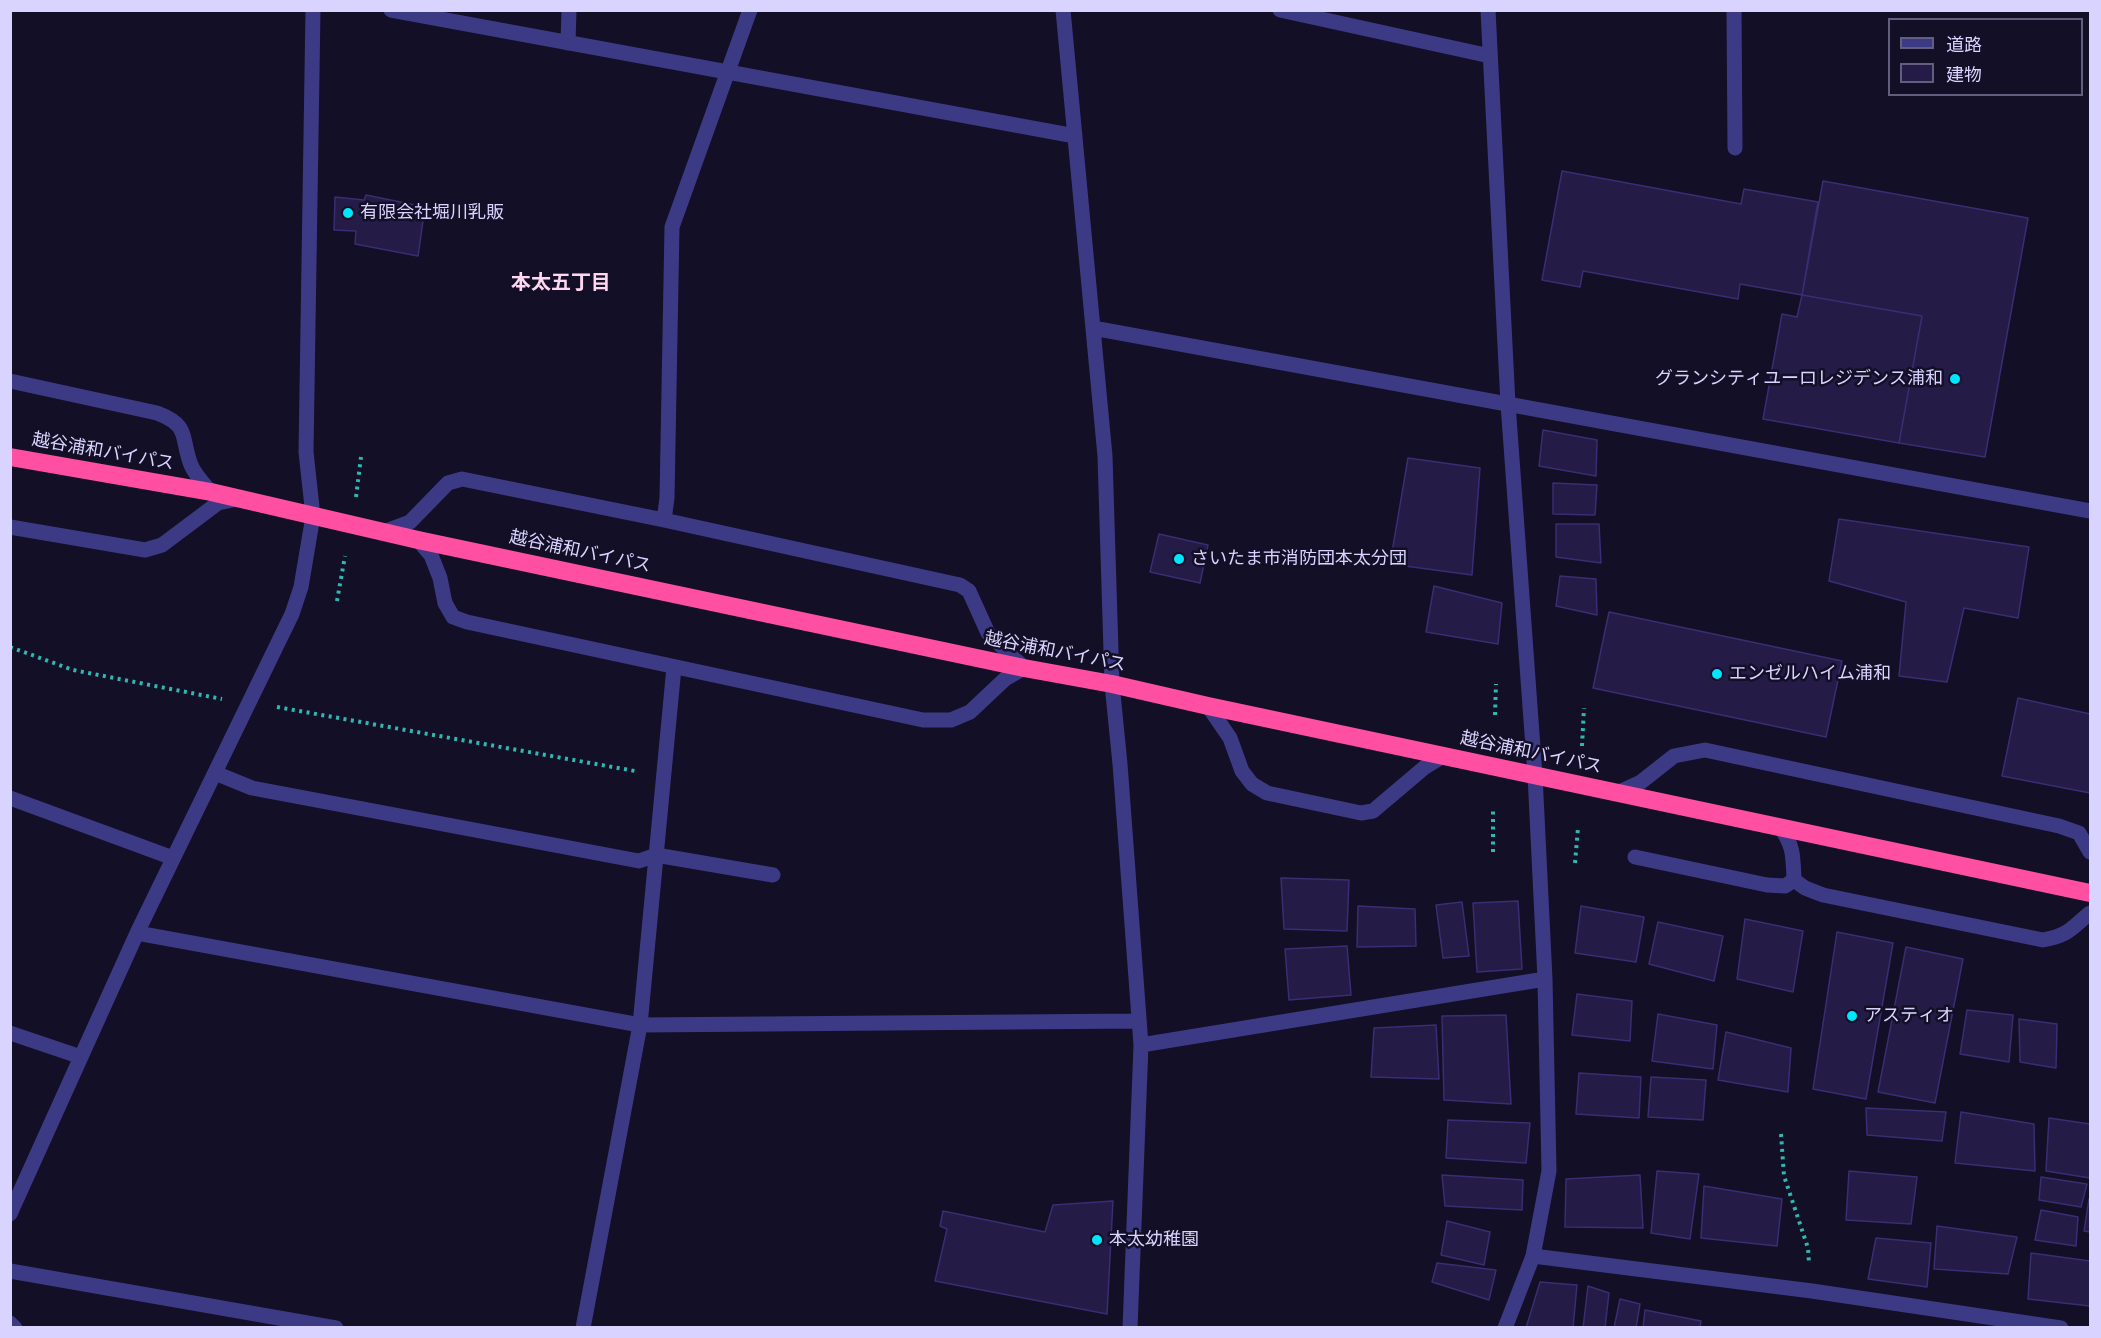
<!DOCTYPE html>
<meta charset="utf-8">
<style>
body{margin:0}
#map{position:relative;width:2101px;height:1338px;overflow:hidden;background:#130f26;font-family:Arial,"Noto Sans JP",sans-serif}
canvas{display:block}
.frame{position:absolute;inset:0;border:12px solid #d9d4ff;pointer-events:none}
.legend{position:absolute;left:1888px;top:18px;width:195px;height:78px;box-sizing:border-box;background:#130f26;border:2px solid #625e7d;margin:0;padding:8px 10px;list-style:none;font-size:18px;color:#d9d4ff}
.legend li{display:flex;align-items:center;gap:12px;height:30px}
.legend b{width:30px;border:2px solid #625e7d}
</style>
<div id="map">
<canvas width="2101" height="1338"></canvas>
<div class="frame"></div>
<ul class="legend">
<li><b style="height:8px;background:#3d3a85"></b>道路</li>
<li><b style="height:16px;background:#241b47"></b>建物</li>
</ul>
</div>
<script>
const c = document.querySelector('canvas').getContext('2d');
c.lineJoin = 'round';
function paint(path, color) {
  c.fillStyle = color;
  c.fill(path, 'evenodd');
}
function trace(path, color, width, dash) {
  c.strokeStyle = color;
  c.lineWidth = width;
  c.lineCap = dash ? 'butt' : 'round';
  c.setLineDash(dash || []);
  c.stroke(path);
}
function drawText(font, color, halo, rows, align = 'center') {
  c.font = font + ' Arial,"Noto Sans JP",sans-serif';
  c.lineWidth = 5;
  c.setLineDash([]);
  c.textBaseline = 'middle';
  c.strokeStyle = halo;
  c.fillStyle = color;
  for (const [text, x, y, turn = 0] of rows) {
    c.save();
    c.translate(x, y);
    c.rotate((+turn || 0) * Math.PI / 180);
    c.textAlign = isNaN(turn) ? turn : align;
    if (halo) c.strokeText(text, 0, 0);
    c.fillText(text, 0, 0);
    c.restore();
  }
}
const building = new Path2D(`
 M 1562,171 L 1741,204 L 1744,189 L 1818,202 L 1802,295 L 1740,284 L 1738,299 L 1583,271 L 1580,287 L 1542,280 Z
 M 1823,181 L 2028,218 L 1985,457 L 1899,443 L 1922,316 L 1802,295 Z
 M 366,195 L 425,207 L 418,256 L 355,244 L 356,231 L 334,230 L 335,197 L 364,200 Z
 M 1802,295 L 1922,316 L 1899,443 L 1763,419 L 1782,314 L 1797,317 Z
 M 1543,430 L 1597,440 L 1596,476 L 1539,466 Z
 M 1408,458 L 1480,468 L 1472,575 L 1390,564 Z
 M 1553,483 L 1597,485 L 1595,515 L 1553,514 Z
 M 1839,519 L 2029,547 L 2018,618 L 1964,608 L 1947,682 L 1899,676 L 1906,602 L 1829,581 Z
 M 1556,524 L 1599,524 L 1601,563 L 1556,557 Z
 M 1159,534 L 1208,545 L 1200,583 L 1150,572 Z
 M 1560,576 L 1596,579 L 1597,615 L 1556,606 Z
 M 1434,586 L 1502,603 L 1498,644 L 1426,632 Z
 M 1609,612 L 1842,661 L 1826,737 L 1593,688 Z
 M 2018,698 L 2090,714 L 2090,793 L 2002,776 Z
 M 1281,878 L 1349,880 L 1347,931 L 1284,929 Z
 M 1518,901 L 1522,969 L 1477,972 L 1473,903 Z
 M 1462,902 L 1469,956 L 1443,958 L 1436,905 Z
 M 1358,906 L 1415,909 L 1416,946 L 1357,947 Z
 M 1581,906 L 1644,917 L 1636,962 L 1575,953 Z
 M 1745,919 L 1803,931 L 1793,992 L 1737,979 Z
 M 1658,922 L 1723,936 L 1714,981 L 1649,964 Z
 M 1837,932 L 1893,943 L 1866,1099 L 1813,1089 Z
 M 1347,946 L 1351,995 L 1289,1000 L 1285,949 Z
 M 1906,947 L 1963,959 L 1935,1103 L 1878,1092 Z
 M 1577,994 L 1632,1001 L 1630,1041 L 1572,1035 Z
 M 1967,1010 L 2013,1015 L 2009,1062 L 1960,1054 Z
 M 1658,1014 L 1717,1025 L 1713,1069 L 1652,1061 Z
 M 1506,1015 L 1511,1104 L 1444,1100 L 1442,1016 Z
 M 2019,1019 L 2057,1024 L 2056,1068 L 2020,1062 Z
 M 1436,1025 L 1439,1079 L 1371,1077 L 1374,1028 Z
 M 1726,1032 L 1791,1048 L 1788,1092 L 1718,1080 Z
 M 1579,1073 L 1641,1077 L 1639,1118 L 1576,1114 Z
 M 1651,1077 L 1706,1080 L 1703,1120 L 1648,1117 Z
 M 1866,1108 L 1946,1112 L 1942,1141 L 1867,1135 Z
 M 1961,1112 L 2034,1124 L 2035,1171 L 1955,1163 Z
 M 2049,1118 L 2090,1124 L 2090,1178 L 2046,1171 Z
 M 1448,1120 L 1530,1123 L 1526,1163 L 1446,1158 Z
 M 1657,1171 L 1699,1174 L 1690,1239 L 1651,1233 Z
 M 1849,1171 L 1917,1177 L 1911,1224 L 1846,1220 Z
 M 1442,1175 L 1523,1180 L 1522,1210 L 1445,1206 Z
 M 1640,1175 L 1643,1228 L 1565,1227 L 1566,1179 Z
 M 2041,1177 L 2087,1184 L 2081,1207 L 2039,1200 Z
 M 1704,1186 L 1782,1199 L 1777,1246 L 1701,1238 Z
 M 2089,1199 L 2090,1199 L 2090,1232 L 2084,1231 Z
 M 1113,1201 L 1107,1314 L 935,1281 L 947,1229 L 940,1226 L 943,1211 L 1045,1232 L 1053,1205 Z
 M 2041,1210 L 2078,1217 L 2076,1246 L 2035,1240 Z
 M 1447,1221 L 1490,1232 L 1484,1265 L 1441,1255 Z
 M 1937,1226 L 2017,1237 L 2008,1274 L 1934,1269 Z
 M 1876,1238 L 1931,1243 L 1927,1287 L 1868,1279 Z
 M 2031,1253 L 2090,1261 L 2090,1306 L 2028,1299 Z
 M 1437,1263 L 1496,1270 L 1489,1300 L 1432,1282 Z
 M 1540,1282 L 1577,1285 L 1573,1328 L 1526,1328 Z
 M 1588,1286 L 1609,1293 L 1605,1328 L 1583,1328 Z
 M 1620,1299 L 1640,1304 L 1636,1328 L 1614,1328 Z
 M 1645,1310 L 1701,1321 L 1700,1328 L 1643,1328 Z`);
const path = new Path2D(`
 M 356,497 L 361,457
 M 337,601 L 345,556
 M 10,647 L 73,670 L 222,699
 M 277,707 L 635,771
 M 1495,715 L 1496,684
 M 1582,746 L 1584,708
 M 1493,852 L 1493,807
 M 1575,863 L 1578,828
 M 1781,1134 L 1784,1176 L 1808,1248 L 1809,1263`);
const minor = new Path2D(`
 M 391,10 L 1075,136
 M 1063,10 L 1105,456 L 1112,684 L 1120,764 L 1141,1045 L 1130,1328
 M 1280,10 L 1490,56
 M 1488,10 L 1508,404 L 1535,775 L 1545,979 L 1549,1171 L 1533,1256 L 1505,1328
 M 1734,10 L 1735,148
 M 568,43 L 569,10
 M 1093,328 L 2090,511
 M 10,381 L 157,413 C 191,426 180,437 191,465 C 195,475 204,484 211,492
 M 664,520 L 667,498 L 672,227 L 750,10
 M 10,527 L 145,550 L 162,545 L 218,503 L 237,499
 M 386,531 L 410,522 L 448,483 L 462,479 L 664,520 L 960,585 L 969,591 L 988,633 L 1024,668 L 1005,679 L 970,712 L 951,720 L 923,720 L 467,622 L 453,617 L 445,603 L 440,578 L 431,555 L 418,540
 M 1208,706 L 1230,738 L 1242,771 L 1252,784 L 1267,793 L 1361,813 L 1373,811 L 1425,767 L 1443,756
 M 215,773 L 252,788 L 639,861 L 656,855 L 773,875
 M 1619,792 L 1641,782 L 1674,756 L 1705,750 L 2059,826 L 2079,833 L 2090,852
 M 10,798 L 173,858
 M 1780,827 C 1794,846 1793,857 1794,880 L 1805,888 L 1823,895 L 2043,940 C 2070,935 2071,928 2090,913
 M 1635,857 L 1767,885 L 1785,886 L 1794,880
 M 137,933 L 640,1025 L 1138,1021
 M 10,1033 L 81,1057
 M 1141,1045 L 1545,979
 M 10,1214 L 137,933 L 292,614 L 301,587 L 313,516 L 306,452 L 313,10
 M 1533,1256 L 1812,1291 L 2061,1328
 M 10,1271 L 336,1328
 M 10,1323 L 15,1328
 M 583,1328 L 640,1025 L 674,667`);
const highway = new Path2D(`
 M 10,457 L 211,492 L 418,540 L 1024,668 L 1112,684 L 1208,706 L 2090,893`);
const markers = [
 [348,213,6,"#00e5ff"],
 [1955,379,6,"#00e5ff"],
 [1179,559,6,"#00e5ff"],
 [1717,674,6,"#00e5ff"],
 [1852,1016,6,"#00e5ff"],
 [1097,1240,6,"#00e5ff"]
];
const poiNames = [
 ["有限会社堀川乳販",360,213],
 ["グランシティユーロレジデンス浦和",1943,379,"right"],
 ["さいたま市消防団本太分団",1191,559],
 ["エンゼルハイム浦和",1729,674],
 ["アスティオ",1864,1016],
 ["本太幼稚園",1109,1240]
];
const streetNames = [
 ["越谷浦和バイパス",103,452,10],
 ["越谷浦和バイパス",580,552,12],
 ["越谷浦和バイパス",1055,652,11],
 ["越谷浦和バイパス",1531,753,12]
];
const neighbourhoodNames = [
 ["本太五丁目",561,283]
];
paint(building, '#241b47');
trace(building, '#3b2d73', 1.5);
trace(path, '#2fb8b0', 4, [3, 4.5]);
trace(minor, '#3d3a85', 15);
trace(highway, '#ff4fa3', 18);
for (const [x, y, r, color] of markers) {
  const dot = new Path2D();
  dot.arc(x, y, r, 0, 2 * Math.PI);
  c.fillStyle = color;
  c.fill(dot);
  trace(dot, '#130f26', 2);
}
drawText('18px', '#d9d4ff', '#130f26', poiNames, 'left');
drawText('18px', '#d9d4ff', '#130f26', streetNames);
drawText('bold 20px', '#ffd6f0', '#130f26', neighbourhoodNames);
</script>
